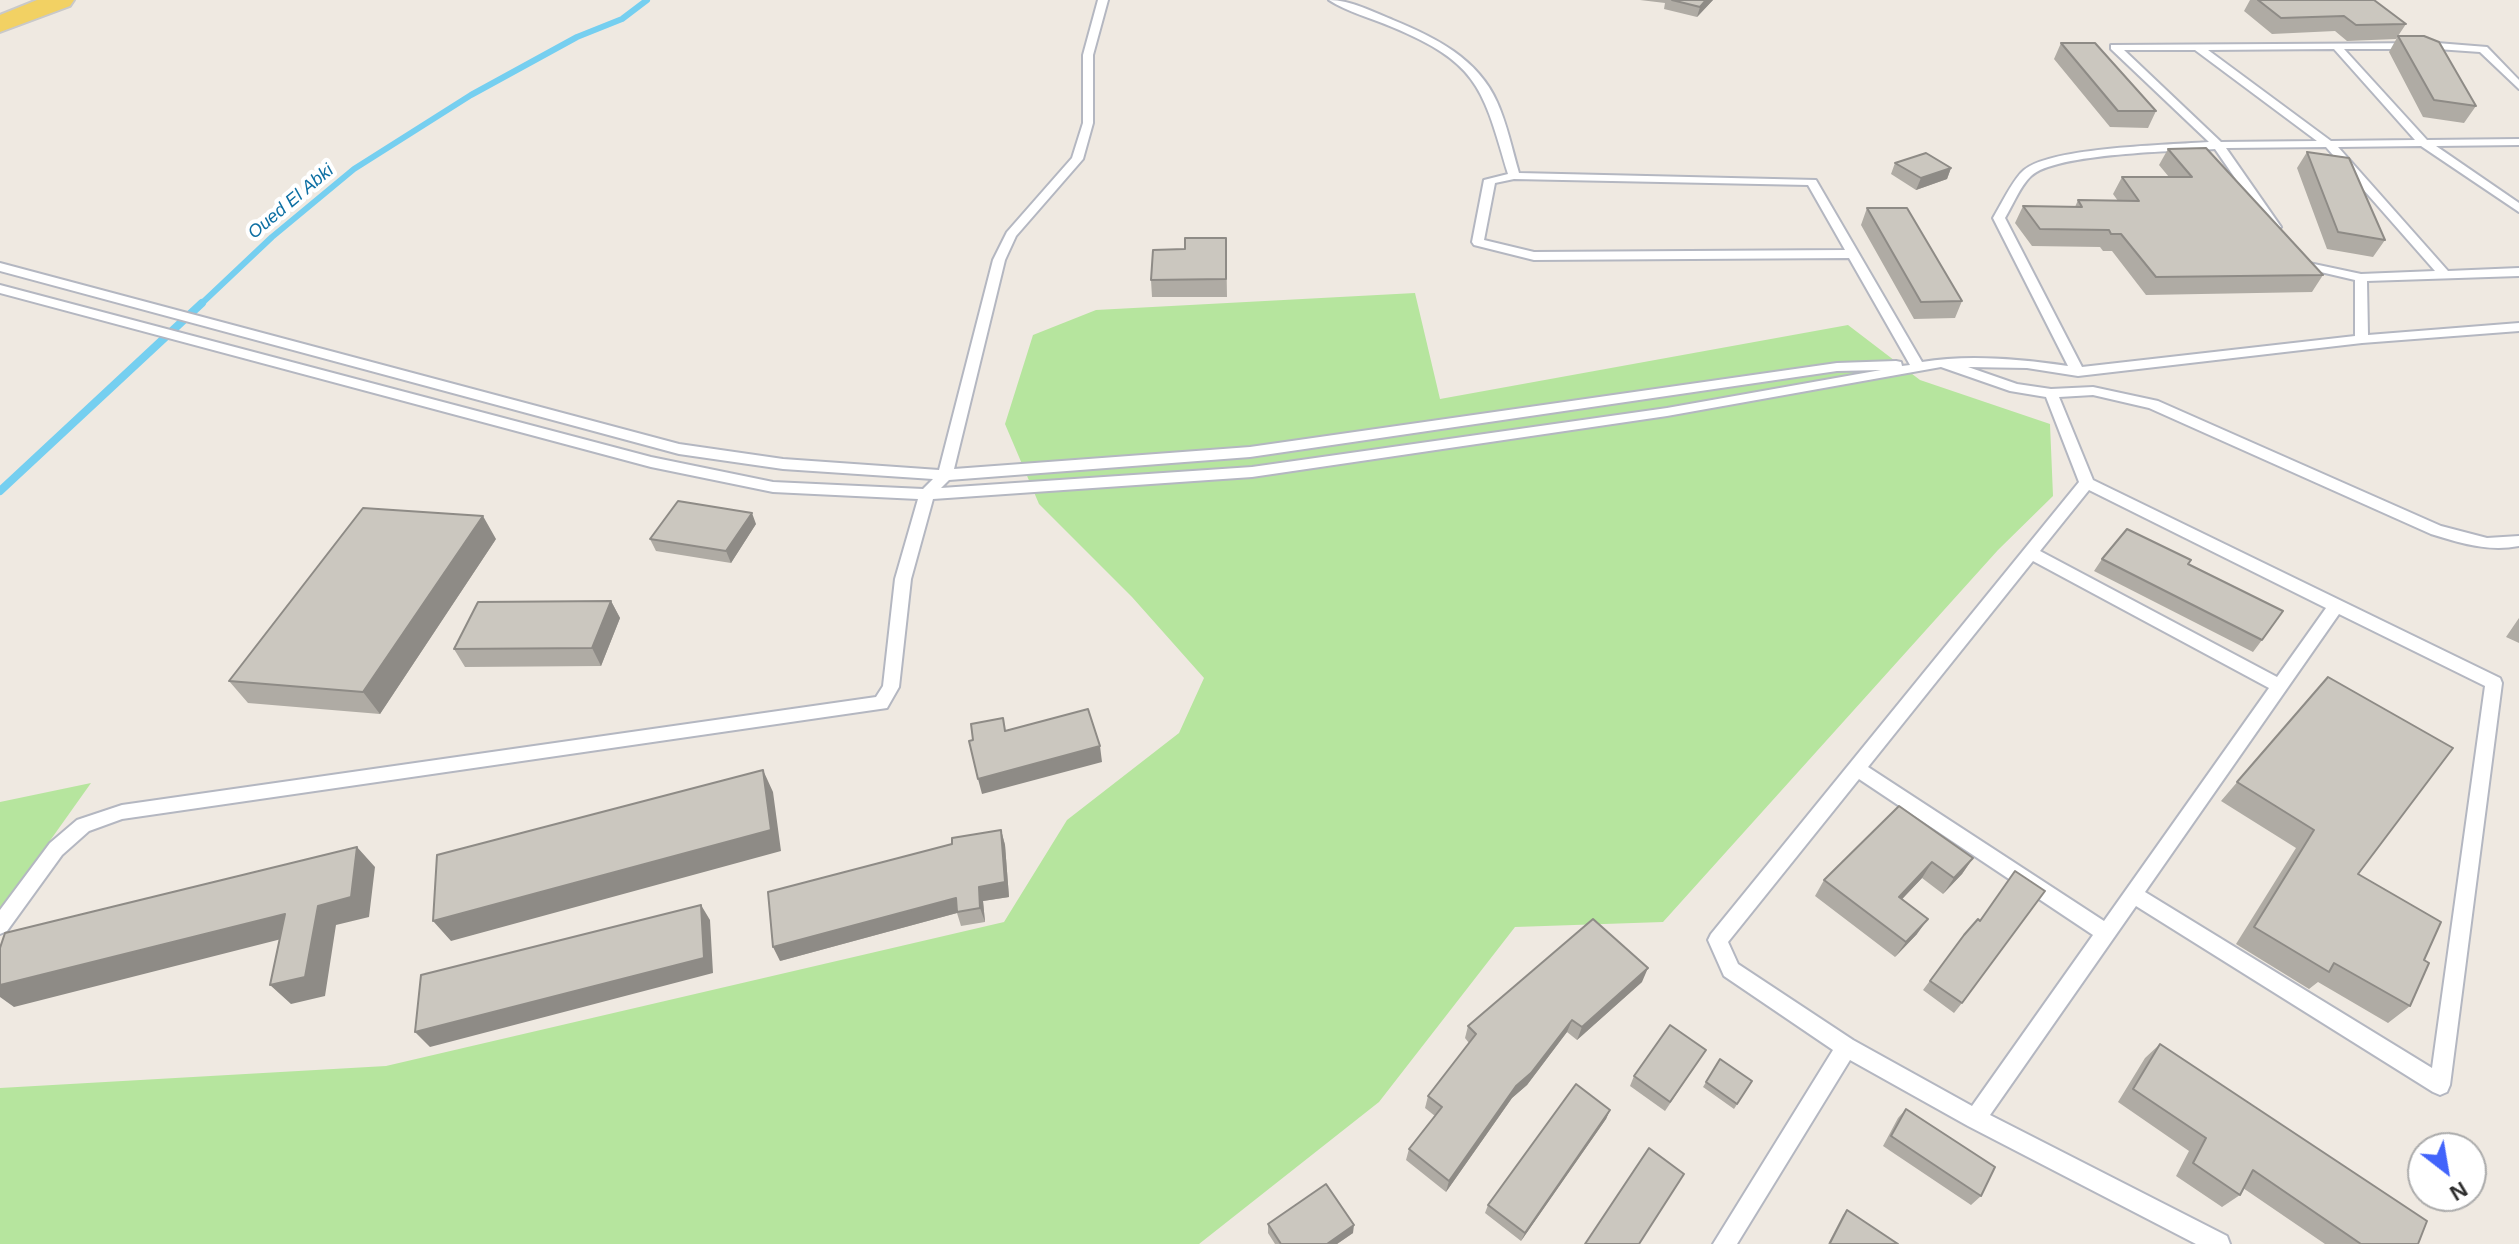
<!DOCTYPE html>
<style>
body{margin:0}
#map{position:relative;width:2519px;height:1244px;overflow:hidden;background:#efe9e1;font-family:Helvetica,sans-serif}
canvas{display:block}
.north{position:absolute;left:2407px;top:1132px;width:80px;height:80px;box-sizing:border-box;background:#fff;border:2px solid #ababab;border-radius:50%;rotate:149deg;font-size:22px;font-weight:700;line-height:32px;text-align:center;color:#2e2e2e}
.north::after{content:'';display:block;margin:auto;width:28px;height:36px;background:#4264fb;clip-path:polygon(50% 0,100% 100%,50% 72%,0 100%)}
</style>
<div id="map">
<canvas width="2519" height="1244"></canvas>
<div class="north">N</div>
</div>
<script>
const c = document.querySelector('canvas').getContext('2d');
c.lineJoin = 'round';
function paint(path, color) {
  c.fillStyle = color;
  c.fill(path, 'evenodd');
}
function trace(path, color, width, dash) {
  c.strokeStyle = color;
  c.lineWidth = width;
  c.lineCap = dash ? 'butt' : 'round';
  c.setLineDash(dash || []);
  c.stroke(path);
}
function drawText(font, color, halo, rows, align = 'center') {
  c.font = font + ' Helvetica,sans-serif';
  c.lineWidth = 8;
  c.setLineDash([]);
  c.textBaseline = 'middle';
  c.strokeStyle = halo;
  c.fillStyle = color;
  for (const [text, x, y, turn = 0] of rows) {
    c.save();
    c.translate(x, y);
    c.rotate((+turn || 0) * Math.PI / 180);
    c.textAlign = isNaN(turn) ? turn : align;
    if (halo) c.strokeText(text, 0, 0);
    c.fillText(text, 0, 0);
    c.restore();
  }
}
const green = new Path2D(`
 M 1415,293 L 1440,399 L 1848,325 L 1920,380 L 2050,424 L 2053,496 L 1998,550 L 1663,922 L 1515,927 L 1379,1102 L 1199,1244 L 0,1244 L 0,1088 L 386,1066 L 1004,922 L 1067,820 L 1179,733 L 1204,678 L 1132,597 L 1039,504 L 1005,424 L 1033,335 L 1096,310 Z
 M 91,783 L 0,911 L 0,802 Z`);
const streamFar1 = new Path2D(`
 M 200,305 L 272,237 L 354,169 L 471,95 L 577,37 L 622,19 L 647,0`);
const stream = new Path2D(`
 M 0,491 L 202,303`);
const service = new Path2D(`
 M 1098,0 L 1108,0 L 1093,55 L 1093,123 L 1083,159 L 1016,236 L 1005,260 L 954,469 L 1250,447 L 1837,363 L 1896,361 L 1901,362 L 1902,366 L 1910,365 L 1849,258 L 1534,260 L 1474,245 L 1472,242 L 1484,180 L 1508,174 C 1483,89 1479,63 1392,27 C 1372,18 1347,12 1329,0 C 1351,0 1373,12 1393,20 C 1435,37 1478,59 1497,102 C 1507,124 1512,149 1519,173 L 1816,180 L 1922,362 C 1969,354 2021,359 2068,366 L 1993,218 C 2001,205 2013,179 2024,170 C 2051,147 2170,145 2209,142 L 2111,49 L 2111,45 L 2437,43 L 2487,47 L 2519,80 L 2519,89 L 2480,52 L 2437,49 L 2344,49 L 2427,140 L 2519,139 L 2519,145 L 2436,146 L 2519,203 L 2519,212 L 2421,146 L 2338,147 L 2448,271 L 2519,268 L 2519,276 L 2367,281 L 2368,335 L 2519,323 L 2519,331 L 2362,343 L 2078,376 L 2027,368 L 1968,367 L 2017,384 L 2051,389 L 2093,387 L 2158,401 L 2441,526 L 2487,538 L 2519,536 L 2519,546 C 2488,552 2460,543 2431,534 L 2149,408 L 2093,395 L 2059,397 L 2093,480 L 2500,678 L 2502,683 L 2450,1085 L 2447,1092 L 2440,1095 L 2433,1092 L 2136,906 L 1990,1115 L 2227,1236 L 2230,1244 L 2196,1244 L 1968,1126 L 1850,1060 L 1737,1244 L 1713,1244 L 1833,1050 L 1724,976 L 1708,940 L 1711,934 L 2079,482 L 2046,397 L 2010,391 L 1941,367 L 1667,416 L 1252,477 L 933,499 L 911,579 L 899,687 L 887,708 L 122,819 L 89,831 L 62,855 L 7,931 L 0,934 L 0,910 L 50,843 L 77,820 L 122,805 L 876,697 L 883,686 L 895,579 L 918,499 L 773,492 L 651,467 L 0,293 L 0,285 L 651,457 L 773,482 L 923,489 L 933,479 L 783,469 L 679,454 L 0,271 L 0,263 L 679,444 L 783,459 L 939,470 L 993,260 L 1007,232 L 1072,158 L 1083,123 L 1083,55 ZM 2334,49 L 2415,140 L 2331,141 L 2208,50 ZM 2124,50 L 2195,50 L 2317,141 L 2221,142 ZM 2326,147 L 2435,271 L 2361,274 L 2295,260 L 2295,266 L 2355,280 L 2355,336 L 2082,367 L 2005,218 C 2013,205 2020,186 2031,176 C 2055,153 2179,151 2215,149 L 2271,230 L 2275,231 L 2281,227 L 2226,148 ZM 1514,179 L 1808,185 L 1845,250 L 1534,252 L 1484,240 L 1495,183 ZM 1881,370 L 1667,408 L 1252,467 L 941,488 L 949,480 L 1250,457 L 1837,371 ZM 2089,490 L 2326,608 L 2277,677 L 2040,551 ZM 2033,561 L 2269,688 L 2104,921 L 1868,767 ZM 2339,614 L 2485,686 L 2432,1068 L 2145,892 ZM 1859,779 L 2093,935 L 1972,1106 L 1853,1040 L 1738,964 L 1728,942 Z`);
const primary = new Path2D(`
 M 37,0 L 74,0 L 70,6 L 0,32 L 0,15 Z`);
const wall = new Path2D(`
 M 1640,0 L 1713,0 L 1697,17 L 1664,9 L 1665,3 Z
 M 2250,0 L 2374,0 L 2406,24 L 2396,39 L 2347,41 L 2335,31 L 2272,34 L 2244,11 Z
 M 2398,36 L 2476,106 L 2464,123 L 2423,117 L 2389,52 Z
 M 2061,43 L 2156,111 L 2148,128 L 2110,127 L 2054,59 Z
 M 2168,149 L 2323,275 L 2312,292 L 2146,295 L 2112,251 L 2103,251 L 2100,247 L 2032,246 L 2015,223 L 2023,206 L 2075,207 L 2078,200 L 2118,201 L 2113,194 L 2122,177 L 2169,177 L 2159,165 Z
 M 2307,152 L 2385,240 L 2373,257 L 2327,249 L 2297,168 Z
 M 1895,163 L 1951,168 L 1947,179 L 1916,190 L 1891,174 Z
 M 1867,208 L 1962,301 L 1955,318 L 1914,319 L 1861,225 Z
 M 1226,238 L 1227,297 L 1152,297 L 1151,280 L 1185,249 Z
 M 756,524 L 731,563 L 656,551 L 650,539 Z
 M 496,539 L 380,714 L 248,703 L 229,681 Z
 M 2102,559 L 2188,564 L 2262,640 L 2253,652 L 2094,571 Z
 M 611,601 L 620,618 L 601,666 L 465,667 L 454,649 Z
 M 2519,618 L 2519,643 L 2506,637 Z
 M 2311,696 L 2358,874 L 2424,960 L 2410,1006 L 2388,1023 L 2318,982 L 2309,989 L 2236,944 L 2296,848 L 2221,801 Z
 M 1899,806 L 1973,858 L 1962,874 L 1943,894 L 1922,878 L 1902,899 L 1917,934 L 1895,957 L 1815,896 L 1824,880 Z
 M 1001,830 L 1005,845 L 1009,897 L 983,901 L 985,922 L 961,926 L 957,913 L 780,961 L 952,844 Z
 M 1964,935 L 1962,1003 L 1954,1013 L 1923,990 Z
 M 1642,982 L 1577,1040 L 1567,1032 L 1527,1085 L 1512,1098 L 1446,1192 L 1406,1160 L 1409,1149 L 1435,1116 L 1425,1108 L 1428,1096 L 1469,1043 L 1465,1038 L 1468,1026 Z
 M 2160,1044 L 2418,1244 L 2325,1244 L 2243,1188 L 2240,1195 L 2222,1207 L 2176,1176 L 2189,1151 L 2118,1102 L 2145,1058 Z
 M 1706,1050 L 1665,1111 L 1630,1086 L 1634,1076 Z
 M 1720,1059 L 1752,1081 L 1734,1109 L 1703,1087 Z
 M 1906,1109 L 1981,1196 L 1971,1205 L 1883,1146 L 1898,1118 Z
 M 1610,1110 L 1606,1119 L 1521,1241 L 1485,1213 L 1488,1205 Z
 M 1847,1210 L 1898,1244 L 1828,1244 L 1843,1215 Z
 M 1268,1224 L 1353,1233 L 1337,1244 L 1275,1244 L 1268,1233 Z`);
const shadedWall = new Path2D(`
 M 1706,0 L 1713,0 L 1697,17 L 1700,7 Z
 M 1951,168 L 1947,179 L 1916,190 L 1921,178 Z
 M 752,513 L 756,524 L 731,563 L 726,551 Z
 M 483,516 L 496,539 L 380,714 L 363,692 Z
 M 611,601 L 620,618 L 601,666 L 592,648 Z
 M 1100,746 L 1102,762 L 982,794 L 978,779 Z
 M 763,770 L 773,792 L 781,851 L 451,941 L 433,921 Z
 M 1001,830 L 1005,845 L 1009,897 L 983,901 L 985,922 L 980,908 L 979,887 Z
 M 357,847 L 375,867 L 369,917 L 336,925 L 325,996 L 291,1004 L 270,985 L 318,906 Z
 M 1973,858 L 1962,874 L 1943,894 L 1954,878 Z
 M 1932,862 L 1922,878 L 1889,913 L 1899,897 Z
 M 956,898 L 957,913 L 780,961 L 773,947 Z
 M 701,905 L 710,920 L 713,973 L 430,1047 L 415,1032 Z
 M 285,914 L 305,933 L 14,1007 L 0,997 L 0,985 Z
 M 1928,919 L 1917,934 L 1895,957 L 1906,942 Z
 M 1648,968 L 1642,982 L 1577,1040 L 1582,1027 Z
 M 1572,1020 L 1567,1032 L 1527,1085 L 1512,1098 L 1446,1192 L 1449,1181 L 1516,1086 Z
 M 1610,1110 L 1606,1119 L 1521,1241 L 1525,1233 Z
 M 1354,1225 L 1353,1233 L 1337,1244 L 1327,1244 Z`);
const building = new Path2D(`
 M 1672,0 L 1706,0 L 1700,7 Z
 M 2258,0 L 2374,0 L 2406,24 L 2356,25 L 2344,16 L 2281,18 Z
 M 2398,36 L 2424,36 L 2439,42 L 2476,106 L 2434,100 Z
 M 2061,43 L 2095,43 L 2156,111 L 2118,111 Z
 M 2206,148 L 2323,275 L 2156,277 L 2121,234 L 2111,234 L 2109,230 L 2040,229 L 2023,206 L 2082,207 L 2078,200 L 2139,201 L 2122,177 L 2192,177 L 2168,149 Z
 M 2307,152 L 2349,158 L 2385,240 L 2338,232 Z
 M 1926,153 L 1951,168 L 1921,178 L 1895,163 Z
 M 1867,208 L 1907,208 L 1962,301 L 1921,302 Z
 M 1185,238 L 1226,238 L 1226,279 L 1151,280 L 1153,250 L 1185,249 Z
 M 678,501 L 752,513 L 726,551 L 650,539 Z
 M 363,508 L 483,516 L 363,692 L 229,681 Z
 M 2127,529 L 2191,560 L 2188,564 L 2283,611 L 2262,640 L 2102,559 Z
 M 611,601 L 592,648 L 454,649 L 478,602 Z
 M 2328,677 L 2453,748 L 2358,874 L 2441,922 L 2424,960 L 2429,963 L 2410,1006 L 2334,963 L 2329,972 L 2254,927 L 2314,830 L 2237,782 Z
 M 1088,709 L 1100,746 L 978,779 L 969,741 L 973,740 L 971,724 L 1003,718 L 1005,731 Z
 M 763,770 L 771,830 L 433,921 L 437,855 Z
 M 1899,806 L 1973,858 L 1954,878 L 1932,862 L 1899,897 L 1928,919 L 1906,942 L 1824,880 Z
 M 1001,830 L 1005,882 L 979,887 L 980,908 L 957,912 L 956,898 L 773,947 L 768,892 L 952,844 L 952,838 Z
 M 357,847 L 351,897 L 318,906 L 305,977 L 270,985 L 285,914 L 0,985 L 0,948 L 5,933 Z
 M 2015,871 L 2045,891 L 1962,1003 L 1930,981 L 1964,935 L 1978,919 L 1980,921 Z
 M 701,905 L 704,958 L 415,1032 L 421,975 Z
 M 1593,919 L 1648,968 L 1582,1027 L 1572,1020 L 1531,1073 L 1516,1086 L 1449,1181 L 1409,1149 L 1442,1107 L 1428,1096 L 1476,1034 L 1468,1026 Z
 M 1670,1025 L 1706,1050 L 1670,1102 L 1634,1076 Z
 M 2160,1044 L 2427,1221 L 2418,1244 L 2361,1244 L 2253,1170 L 2240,1195 L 2193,1163 L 2206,1138 L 2133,1089 Z
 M 1720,1059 L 1752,1081 L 1737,1104 L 1706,1082 Z
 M 1576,1084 L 1610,1110 L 1525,1233 L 1488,1205 Z
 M 1906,1109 L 1995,1167 L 1981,1196 L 1891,1136 Z
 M 1649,1148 L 1684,1174 L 1639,1244 L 1585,1244 Z
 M 1326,1184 L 1354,1225 L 1327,1244 L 1281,1244 L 1268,1224 Z
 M 1847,1210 L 1898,1244 L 1831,1244 L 1830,1243 Z`);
const farWaternames = [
 ["Oued El Abki",291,202,-40]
];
paint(green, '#b6e59e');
trace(streamFar1, '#75cff0', 6);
trace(stream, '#75cff0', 8);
trace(service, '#b4b7c1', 4);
trace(primary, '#c9c9c9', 4);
paint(service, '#fff');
paint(primary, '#f2d163');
paint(wall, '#afaba4');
paint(shadedWall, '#8e8b86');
paint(building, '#cbc7bf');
trace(building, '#8e8b86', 2);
drawText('italic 18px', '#0d6fa3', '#fff', farWaternames);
</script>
